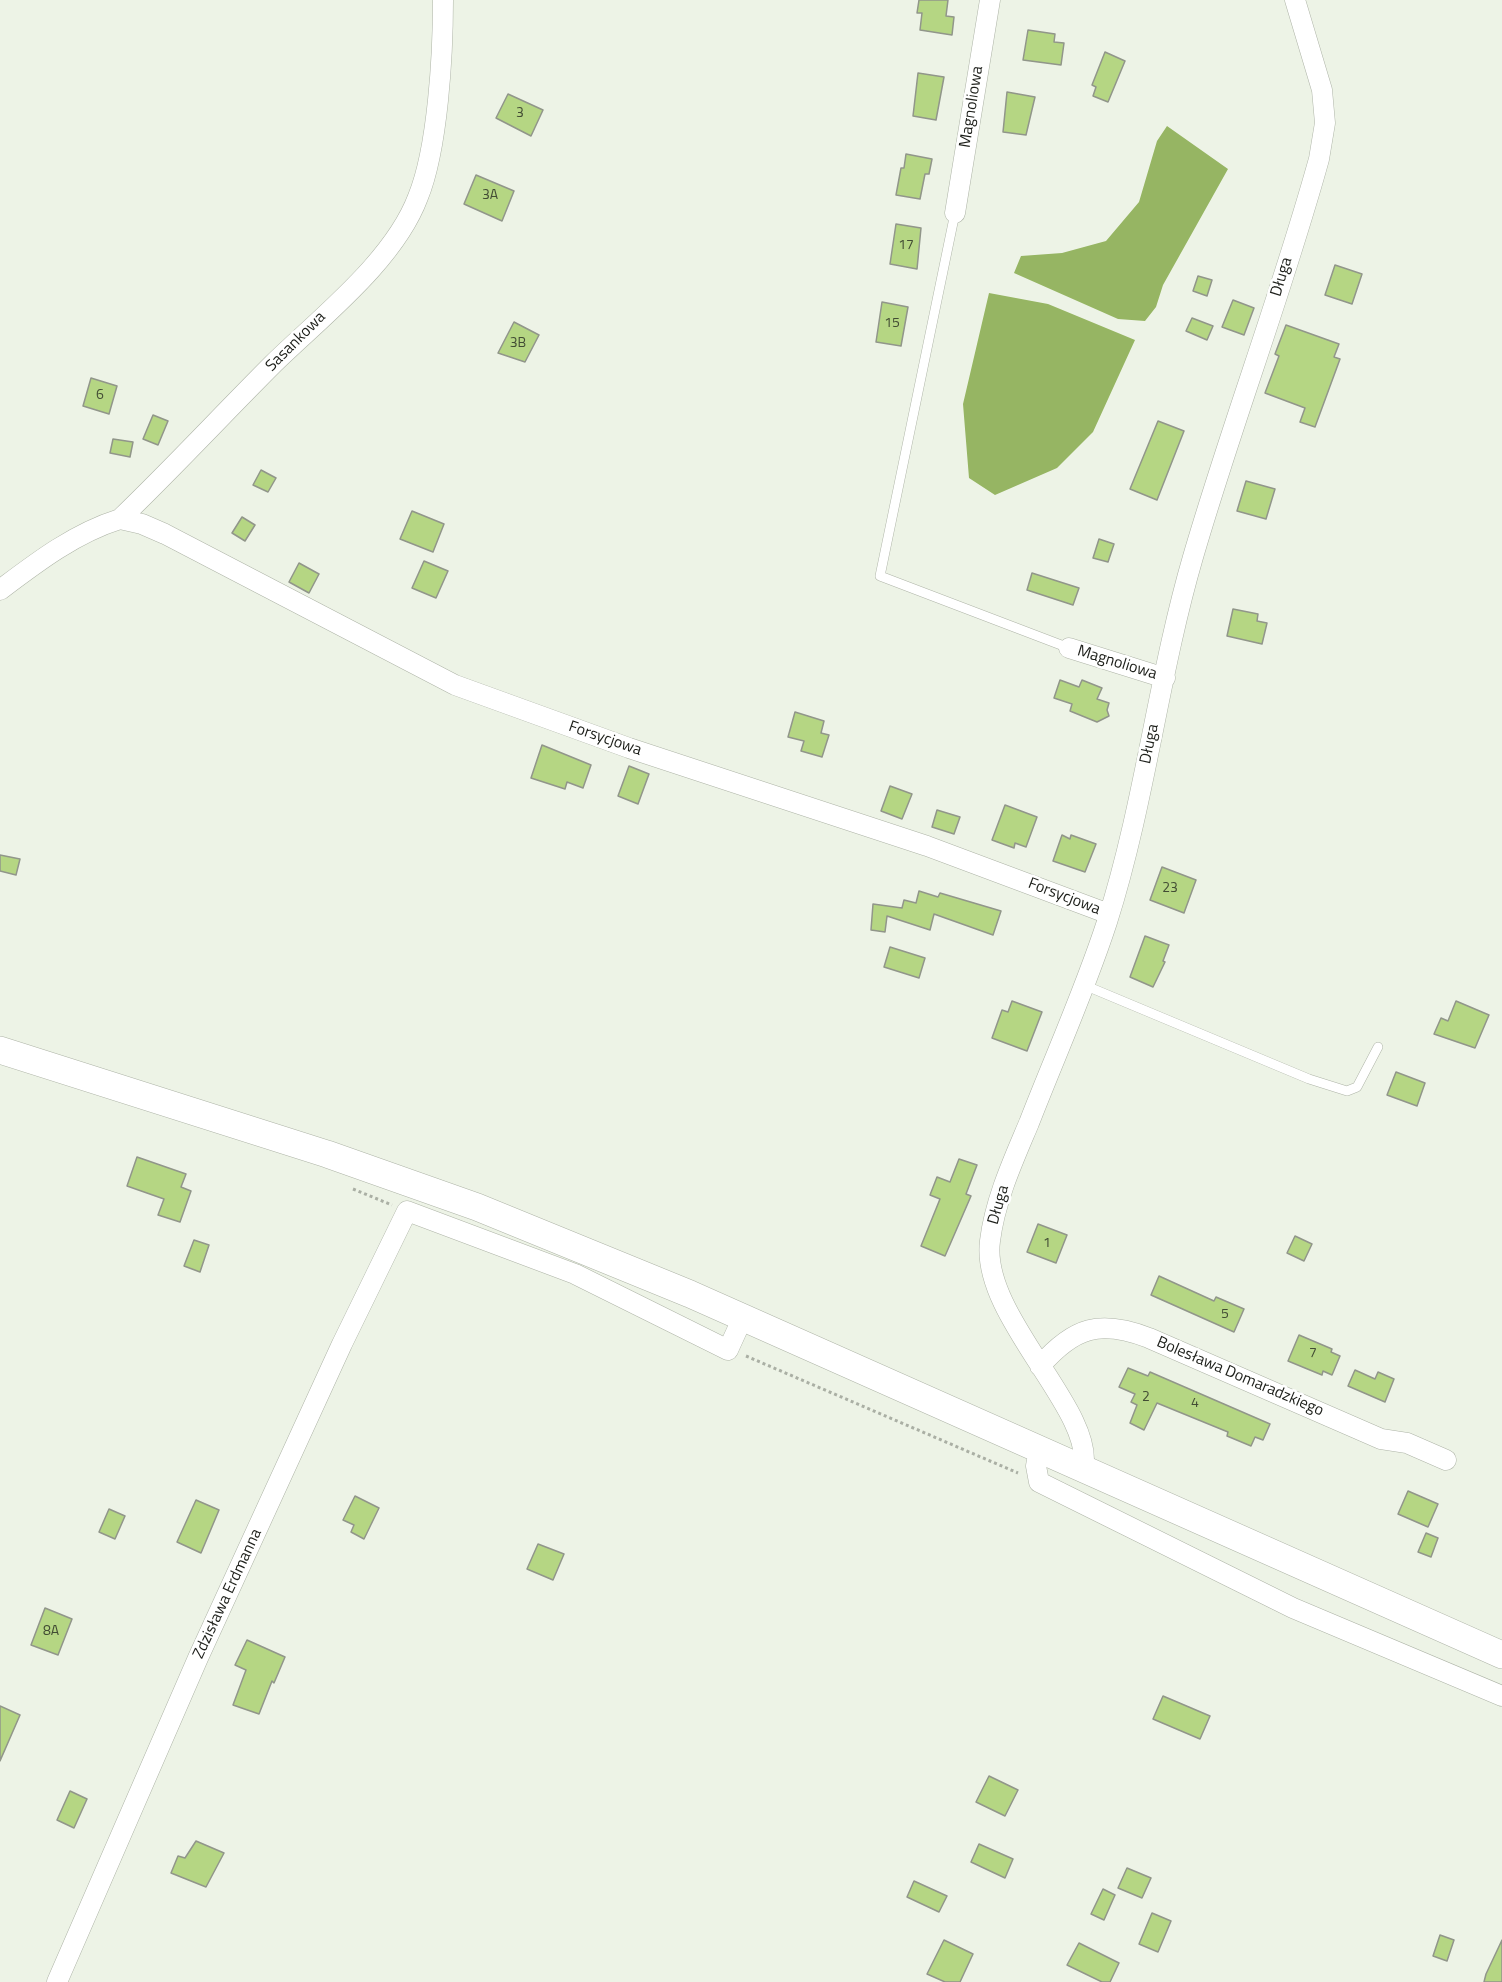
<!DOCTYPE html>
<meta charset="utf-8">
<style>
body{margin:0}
canvas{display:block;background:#edf3e6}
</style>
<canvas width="1502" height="1982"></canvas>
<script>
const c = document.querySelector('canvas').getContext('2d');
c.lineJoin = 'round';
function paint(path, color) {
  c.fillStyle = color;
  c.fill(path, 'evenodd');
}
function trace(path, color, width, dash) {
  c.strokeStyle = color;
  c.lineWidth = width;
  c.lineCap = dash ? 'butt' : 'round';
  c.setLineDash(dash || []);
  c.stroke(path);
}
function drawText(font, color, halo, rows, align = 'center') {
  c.font = font + ' "Titillium Web",sans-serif';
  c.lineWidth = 5;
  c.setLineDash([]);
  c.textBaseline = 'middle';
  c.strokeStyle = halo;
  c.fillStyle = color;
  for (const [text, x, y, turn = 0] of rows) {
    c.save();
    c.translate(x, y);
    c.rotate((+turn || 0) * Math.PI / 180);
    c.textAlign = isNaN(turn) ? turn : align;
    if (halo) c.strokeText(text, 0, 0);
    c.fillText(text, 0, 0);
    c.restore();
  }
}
const water = new Path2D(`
 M 1167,126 L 1228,169 L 1163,285 L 1156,307 L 1145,321 L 1118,319 L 1014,273 L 1021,256 L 1062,253 L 1106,241 L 1139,202 L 1157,141 Z
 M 989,293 L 1048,304 L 1135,340 L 1093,432 L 1057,468 L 995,495 L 969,478 L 963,404 Z`);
const building = new Path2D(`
 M 919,0 L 948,0 L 946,16 L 954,17 L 952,35 L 920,30 L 922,13 L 917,13 Z
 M 1028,30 L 1055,34 L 1054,42 L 1064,43 L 1061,65 L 1023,60 Z
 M 1105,52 L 1125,61 L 1108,102 L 1093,96 L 1096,87 L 1092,85 Z
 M 918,73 L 944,77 L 936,120 L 913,116 Z
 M 1007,92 L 1035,97 L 1026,135 L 1003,132 Z
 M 508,94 L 543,110 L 531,136 L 496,118 Z
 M 906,154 L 932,159 L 929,174 L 925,174 L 920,199 L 896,195 L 901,168 L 904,168 Z
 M 476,175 L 514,191 L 502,221 L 464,204 Z
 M 896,224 L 921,228 L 917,269 L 890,264 Z
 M 1335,265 L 1362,274 L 1352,304 L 1325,295 Z
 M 1198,276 L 1212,280 L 1207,296 L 1193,291 Z
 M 1233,300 L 1254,308 L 1244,335 L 1222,327 Z
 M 882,302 L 908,307 L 901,346 L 876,342 Z
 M 1192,318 L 1213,326 L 1207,340 L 1186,331 Z
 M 514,322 L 539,335 L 525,362 L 498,353 Z
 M 1286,325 L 1339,344 L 1334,357 L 1340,359 L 1315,427 L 1300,422 L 1305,408 L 1265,393 L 1279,356 L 1275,354 Z
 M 91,378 L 117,386 L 109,414 L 83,406 Z
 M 153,415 L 168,421 L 158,445 L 143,439 Z
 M 1158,421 L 1184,431 L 1157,500 L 1130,489 Z
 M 113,439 L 133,442 L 130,457 L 110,453 Z
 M 261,470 L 276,478 L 268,492 L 253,485 Z
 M 1246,481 L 1275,489 L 1266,519 L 1237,511 Z
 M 412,511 L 444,524 L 433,552 L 400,539 Z
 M 242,517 L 255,525 L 245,541 L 232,533 Z
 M 1099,539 L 1114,544 L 1108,562 L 1093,558 Z
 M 424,561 L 448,571 L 436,598 L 412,588 Z
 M 299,563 L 319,574 L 309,593 L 289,582 Z
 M 1032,573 L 1079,588 L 1073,605 L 1027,590 Z
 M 1233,609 L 1258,614 L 1257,621 L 1267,623 L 1262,644 L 1227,636 Z
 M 1060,680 L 1079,687 L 1082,680 L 1102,688 L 1097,699 L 1109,703 L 1107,710 L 1109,716 L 1097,722 L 1070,711 L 1072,704 L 1054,698 Z
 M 795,712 L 824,721 L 821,733 L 829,735 L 822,757 L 801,751 L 804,741 L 788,737 Z
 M 542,745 L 591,765 L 583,788 L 567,782 L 565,789 L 531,778 Z
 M 629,766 L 649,774 L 638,804 L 618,796 Z
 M 890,786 L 912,794 L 902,819 L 881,811 Z
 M 1005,805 L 1037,817 L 1026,847 L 1015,843 L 1014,848 L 992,840 Z
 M 937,810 L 960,817 L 954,834 L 932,827 Z
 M 1062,835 L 1070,839 L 1071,835 L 1096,844 L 1085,872 L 1053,861 Z
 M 0,855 L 20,859 L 16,875 L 0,871 Z
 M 1162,867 L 1196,880 L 1184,913 L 1150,900 Z
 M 919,891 L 938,897 L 940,893 L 1001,911 L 993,935 L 934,914 L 930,930 L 887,916 L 885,932 L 871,930 L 873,904 L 902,908 L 904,900 L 916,903 Z
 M 1145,936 L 1169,945 L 1163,961 L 1165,962 L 1153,987 L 1130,977 Z
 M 890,947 L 925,958 L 919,978 L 884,967 Z
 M 1012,1001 L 1042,1012 L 1027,1051 L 992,1038 L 1002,1010 L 1008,1012 Z
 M 1456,1001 L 1489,1015 L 1475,1048 L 1434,1034 L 1441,1018 L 1448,1021 Z
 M 1396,1072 L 1425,1083 L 1417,1106 L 1387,1095 Z
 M 137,1157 L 186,1174 L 181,1187 L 191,1191 L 180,1222 L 158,1215 L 164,1199 L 127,1186 Z
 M 959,1159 L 977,1165 L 966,1194 L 971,1196 L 945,1256 L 921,1246 L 940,1199 L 930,1195 L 937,1177 L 950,1182 Z
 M 1038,1224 L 1067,1235 L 1056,1263 L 1027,1252 Z
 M 1295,1236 L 1312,1244 L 1304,1261 L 1287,1253 Z
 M 194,1240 L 209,1245 L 200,1272 L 184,1266 Z
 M 1159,1276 L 1214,1301 L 1216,1297 L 1244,1309 L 1234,1332 L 1151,1295 Z
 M 1299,1335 L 1332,1349 L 1331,1352 L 1340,1356 L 1332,1375 L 1323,1371 L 1322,1375 L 1288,1361 Z
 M 1128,1368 L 1148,1376 L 1150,1372 L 1270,1424 L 1263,1440 L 1255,1437 L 1251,1446 L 1227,1436 L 1228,1432 L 1157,1403 L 1144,1430 L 1130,1423 L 1137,1405 L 1131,1402 L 1135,1394 L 1119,1387 Z
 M 1355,1370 L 1375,1379 L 1378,1372 L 1394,1379 L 1385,1402 L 1348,1386 Z
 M 1408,1491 L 1438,1504 L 1428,1527 L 1398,1514 Z
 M 355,1496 L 379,1508 L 364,1539 L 351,1532 L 354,1525 L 343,1520 Z
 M 196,1500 L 219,1510 L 201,1553 L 177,1542 Z
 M 109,1509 L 125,1516 L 115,1539 L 99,1532 Z
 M 1426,1533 L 1438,1538 L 1431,1557 L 1418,1552 Z
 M 538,1544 L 564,1554 L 553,1580 L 527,1569 Z
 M 45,1608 L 72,1619 L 58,1655 L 31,1645 Z
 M 247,1640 L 285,1657 L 274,1683 L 272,1681 L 259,1714 L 233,1705 L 246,1670 L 235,1665 Z
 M 1163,1696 L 1210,1716 L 1200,1739 L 1153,1719 Z
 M 0,1706 L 20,1715 L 0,1761 Z
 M 989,1776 L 1018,1790 L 1005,1816 L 976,1802 Z
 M 70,1791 L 87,1799 L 74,1828 L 57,1820 Z
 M 196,1841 L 224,1853 L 206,1887 L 171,1873 L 178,1856 L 185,1858 Z
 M 979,1844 L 1013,1859 L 1005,1878 L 971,1862 Z
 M 1127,1868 L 1151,1878 L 1142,1898 L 1118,1888 Z
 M 914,1881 L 947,1896 L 939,1912 L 907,1897 Z
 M 1103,1889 L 1115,1895 L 1104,1920 L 1091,1914 Z
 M 1152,1913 L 1171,1921 L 1158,1952 L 1139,1944 Z
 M 1440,1935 L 1454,1940 L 1447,1961 L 1433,1956 Z
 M 944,1940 L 973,1954 L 960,1982 L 945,1982 L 927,1974 Z
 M 1502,1940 L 1502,1982 L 1484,1982 L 1486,1974 Z
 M 1079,1943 L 1119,1963 L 1110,1982 L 1102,1982 L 1067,1965 Z`);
const path = new Path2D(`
 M 353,1189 L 392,1205
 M 746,1356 L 1018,1473`);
const lane = new Path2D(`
 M 955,213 L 880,576 L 1069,648
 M 1084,985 L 1309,1079 L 1347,1091 L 1357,1087 L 1378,1047`);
const street = new Path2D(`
 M 955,213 L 990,0
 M 120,519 L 142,524 L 165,534 L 455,685 L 629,748 L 927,846 L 1109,914
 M 0,590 C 37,562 75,533 120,519 C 172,469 222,415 273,364 C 321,317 394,261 418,197 C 438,148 443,54 443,0
 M 1069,648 L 1165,678
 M 1040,1366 C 1074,1327 1100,1319 1149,1338 L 1381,1439 L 1407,1443 L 1446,1460
 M 1039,1449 L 1036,1466 L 1039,1482 L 1293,1608 L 1502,1696
 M 1083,1468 C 1096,1411 980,1316 990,1241 C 995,1200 1013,1161 1029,1123 C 1055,1056 1085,990 1107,922 C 1145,803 1158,677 1193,557 C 1232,423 1282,293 1319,159 L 1325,123 L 1322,90 L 1295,0
 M 57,1982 L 198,1658 L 342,1344 L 407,1211 L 575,1274 L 728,1350 L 743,1317`);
const secondary = new Path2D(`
 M 0,1050 L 327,1154 L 477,1207 L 690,1294 L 1502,1655`);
const numberNames = [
 ["3",520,114],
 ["3A",490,196],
 ["17",906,246],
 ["15",892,324],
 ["3B",518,344],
 ["6",100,396],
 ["23",1170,889],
 ["1",1047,1244],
 ["5",1225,1315],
 ["7",1313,1354],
 ["2",1146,1398],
 ["4",1195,1404],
 ["8A",51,1632]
];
const streetNames = [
 ["Magnoliowa",972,107,-81],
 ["Długa",1282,277,-73],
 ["Sasankowa",296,342,-45],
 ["Magnoliowa",1117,663,17],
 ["Forsycjowa",605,739,19],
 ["Długa",1150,744,-78],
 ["Forsycjowa",1064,897,21],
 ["Długa",999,1205,-74],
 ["Bolesława Domaradzkiego",1240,1377,23],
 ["Zdzisława Erdmanna",228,1594,-65]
];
paint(water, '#96b563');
paint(building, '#b5d683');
trace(building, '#91968a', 1.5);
trace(lane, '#aeb4a7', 10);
trace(street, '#aeb4a7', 21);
trace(secondary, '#aeb4a7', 28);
trace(path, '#aaafa4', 3, [3, 3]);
trace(lane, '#fff', 9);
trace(street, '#fff', 20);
trace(secondary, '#fff', 27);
drawText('14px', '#424c34', null, numberNames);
drawText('16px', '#1c1e19', '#fff', streetNames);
</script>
